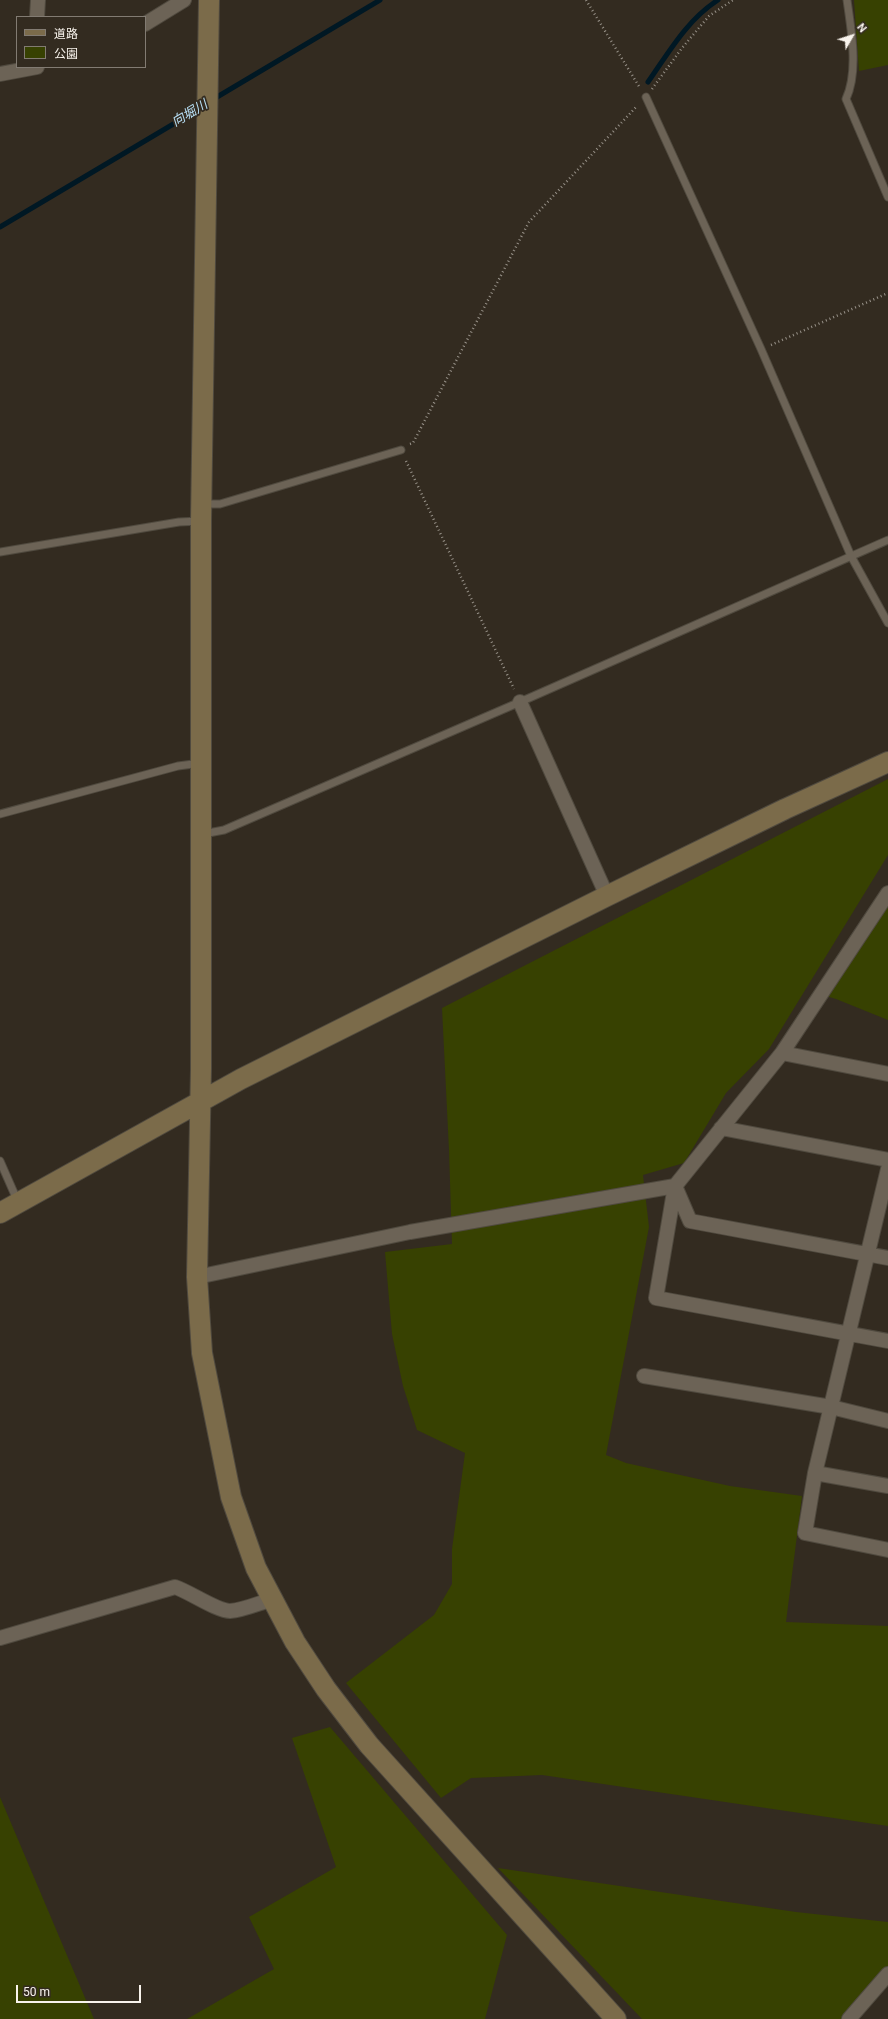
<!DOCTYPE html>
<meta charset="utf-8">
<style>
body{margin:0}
#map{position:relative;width:888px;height:2019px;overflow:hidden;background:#332b20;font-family:Roboto,"Noto Sans JP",sans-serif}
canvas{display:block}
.legend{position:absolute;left:16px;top:16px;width:130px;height:52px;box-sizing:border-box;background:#332b20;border:1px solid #827b72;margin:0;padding:5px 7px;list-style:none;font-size:12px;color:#f8f3ec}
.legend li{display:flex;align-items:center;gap:8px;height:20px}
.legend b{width:20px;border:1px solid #827b72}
.north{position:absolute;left:832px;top:16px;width:40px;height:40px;-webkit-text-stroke:3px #332b20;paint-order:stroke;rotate:51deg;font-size:11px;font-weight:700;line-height:16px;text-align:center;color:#f8f3ec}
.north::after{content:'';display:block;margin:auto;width:14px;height:18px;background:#f8f3ec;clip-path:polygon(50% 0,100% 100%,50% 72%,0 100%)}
.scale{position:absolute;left:16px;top:1985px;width:125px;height:18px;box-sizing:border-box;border:2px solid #f8f3ec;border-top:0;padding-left:5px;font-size:12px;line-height:14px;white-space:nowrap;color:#f8f3ec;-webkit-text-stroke:3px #332b20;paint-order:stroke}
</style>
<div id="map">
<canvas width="888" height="2019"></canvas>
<ul class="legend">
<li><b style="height:5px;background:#7b6b4a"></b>道路</li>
<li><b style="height:11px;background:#374101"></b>公園</li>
</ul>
<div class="north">N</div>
<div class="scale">50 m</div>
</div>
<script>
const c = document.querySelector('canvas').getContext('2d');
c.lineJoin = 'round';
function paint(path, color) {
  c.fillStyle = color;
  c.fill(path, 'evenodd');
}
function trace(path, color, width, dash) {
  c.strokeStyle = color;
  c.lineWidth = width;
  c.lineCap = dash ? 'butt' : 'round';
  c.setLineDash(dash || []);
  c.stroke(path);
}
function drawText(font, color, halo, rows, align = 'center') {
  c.font = font + ' Roboto,"Noto Sans JP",sans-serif';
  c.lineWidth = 3.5;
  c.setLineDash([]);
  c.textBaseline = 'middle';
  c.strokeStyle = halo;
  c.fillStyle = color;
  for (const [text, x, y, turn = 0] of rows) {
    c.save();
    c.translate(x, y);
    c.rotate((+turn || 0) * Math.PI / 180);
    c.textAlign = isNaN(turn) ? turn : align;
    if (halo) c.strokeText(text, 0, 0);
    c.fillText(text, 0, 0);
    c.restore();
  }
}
const green = new Path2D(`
 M 854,0 L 888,0 L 888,65 L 859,71 Z
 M 888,779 L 888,855 L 769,1049 L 726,1093 L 684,1163 L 643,1175 L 649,1227 L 606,1455 L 626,1463 L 730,1486 L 802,1496 L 786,1622 L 888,1626 L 888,1826 L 542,1775 L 471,1778 L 441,1798 L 346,1683 L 434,1615 L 452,1584 L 452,1549 L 465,1453 L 417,1430 L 403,1386 L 392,1334 L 385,1252 L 452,1244 L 449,1150 L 442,1008 Z
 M 888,893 L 888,1020 L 836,999 L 826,996 Z
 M 330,1727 L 507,1935 L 485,2019 L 187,2019 L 274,1969 L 249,1917 L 336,1867 L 292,1738 Z
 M 0,1797 L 94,2019 L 0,2019 Z
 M 498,1868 L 796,1912 L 888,1922 L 888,1979 L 847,2019 L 642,2019 Z`);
const stream = new Path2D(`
 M 648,82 C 669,52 687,20 718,0
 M 212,100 L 380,0
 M 0,227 L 202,107`);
const path = new Path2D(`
 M 586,0 L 640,88
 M 652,89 L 682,48 L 709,16 L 733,0
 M 771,345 L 888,293
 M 410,444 L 413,443 L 529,222 L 637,106
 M 406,461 L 514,689`);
const lane = new Path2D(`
 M 847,0 C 851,29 859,71 846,99 L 888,197
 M 646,97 L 761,349 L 851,556 L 888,623
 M 203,504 L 220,504 L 401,450
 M 0,552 L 179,522 L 201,521
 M 0,814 L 178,766 L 201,763
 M 203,834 L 224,830 L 520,702 L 888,540
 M 0,1161 L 18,1202`);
const street = new Path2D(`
 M 37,17 L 38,0
 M 145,24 L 184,0
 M 0,74 L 37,67
 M 520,702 L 607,896
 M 888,893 L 782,1053 L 675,1186 L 656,1298 L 888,1341
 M 782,1053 L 888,1074
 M 721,1128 L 888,1160
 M 888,1169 L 815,1473 L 805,1533 L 888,1550
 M 675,1186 L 690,1221 L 888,1258
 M 197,1277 L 410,1232 L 675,1186
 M 644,1376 L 831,1407 L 888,1421
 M 815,1473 L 888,1486
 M 0,1638 L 175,1587 C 190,1592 217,1611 230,1611 C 244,1610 259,1603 273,1599
 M 849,2019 L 888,1974`);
const secondary = new Path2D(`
 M 209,0 L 201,521 L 201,1069 L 197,1277 L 202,1353 L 231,1497 L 256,1568 L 295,1642 L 326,1689 L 369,1745 L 616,2019
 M 0,1213 L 241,1079 L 607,896 L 785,809 L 888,762`);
const waterNames = [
 ["向堀川",190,114,-31]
];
paint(green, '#374101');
trace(stream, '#001824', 5);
trace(lane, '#504a3f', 9);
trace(street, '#504a3f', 16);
trace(secondary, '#504a3f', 22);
trace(path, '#989289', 2.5, [1, 3]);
trace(lane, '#6c6356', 7);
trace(street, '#6c6356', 14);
trace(secondary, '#7b6b4a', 20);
drawText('italic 13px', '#b8e0f6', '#332b20', waterNames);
</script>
